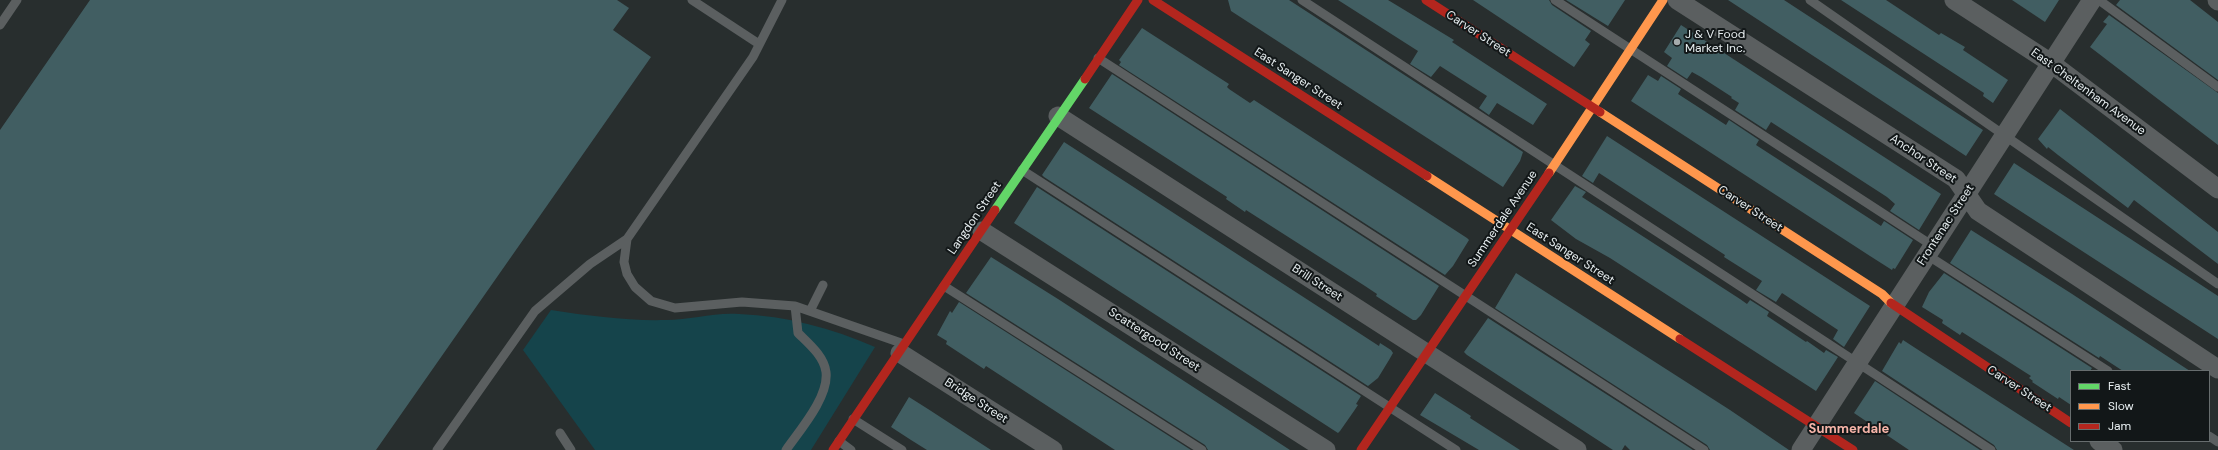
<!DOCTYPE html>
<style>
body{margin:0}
#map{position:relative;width:2218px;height:450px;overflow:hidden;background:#282e2e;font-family:"DM Sans",sans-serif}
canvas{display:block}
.legend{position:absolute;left:2070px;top:370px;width:140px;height:72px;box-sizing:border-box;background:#121718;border:1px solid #676d6e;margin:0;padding:5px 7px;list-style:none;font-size:12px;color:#e7eef0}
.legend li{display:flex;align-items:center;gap:8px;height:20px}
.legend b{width:20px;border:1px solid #676d6e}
</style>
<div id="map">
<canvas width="2218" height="450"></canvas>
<ul class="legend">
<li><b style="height:5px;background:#63d668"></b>Fast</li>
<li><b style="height:5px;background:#ff974d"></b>Slow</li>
<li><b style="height:5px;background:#b3261e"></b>Jam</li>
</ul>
</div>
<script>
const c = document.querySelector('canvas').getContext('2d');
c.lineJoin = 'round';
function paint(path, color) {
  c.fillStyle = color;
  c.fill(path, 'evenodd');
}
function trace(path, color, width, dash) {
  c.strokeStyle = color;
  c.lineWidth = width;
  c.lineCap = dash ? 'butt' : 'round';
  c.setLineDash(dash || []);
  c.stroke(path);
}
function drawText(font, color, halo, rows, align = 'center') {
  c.font = font + ' "DM Sans",sans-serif';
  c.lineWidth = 4;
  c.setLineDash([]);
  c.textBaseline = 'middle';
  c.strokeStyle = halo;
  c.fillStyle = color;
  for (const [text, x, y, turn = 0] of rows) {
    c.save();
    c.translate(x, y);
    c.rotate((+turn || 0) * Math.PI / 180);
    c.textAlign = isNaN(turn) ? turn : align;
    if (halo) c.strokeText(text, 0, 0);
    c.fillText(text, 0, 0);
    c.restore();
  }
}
const green = new Path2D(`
 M 551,310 C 590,316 627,321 666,320 C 690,320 715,312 739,314 C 787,316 831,328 875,347 L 811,450 L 595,450 L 523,350 Z`);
const building = new Path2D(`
 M 90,0 L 617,0 L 629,8 L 613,30 L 651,57 L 376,450 L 0,450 L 0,130 Z
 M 1228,0 L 1289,0 L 1523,152 L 1520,161 L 1503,187 L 1231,11 Z
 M 1338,0 L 1388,0 L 1454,40 L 1452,42 L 1547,104 L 1533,125 L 1497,103 L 1489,115 L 1479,108 L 1487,96 L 1440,66 L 1431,77 L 1410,64 L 1418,51 Z
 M 1473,0 L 1549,0 L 1552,5 L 1591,31 L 1585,40 L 1590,44 L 1574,67 Z
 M 1566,0 L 1625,0 L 1608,26 Z
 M 1728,0 L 1784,0 L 1983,130 L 1966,156 Z
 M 1841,0 L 1886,0 L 1939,35 L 1941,33 L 1965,47 L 1963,50 L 2008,80 L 1993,103 L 1983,96 L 1984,93 Z
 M 2012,0 L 2059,0 L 2045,22 Z
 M 2120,0 L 2190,0 L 2218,22 L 2218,80 L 2116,5 Z
 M 2109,15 L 2218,93 L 2218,145 L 2090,47 L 2107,24 L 2103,22 Z
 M 1681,25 L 1941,194 L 1919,230 L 1890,211 L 1895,204 L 1887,197 L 1771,122 L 1766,130 L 1735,110 L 1739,103 L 1731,98 L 1732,97 L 1701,77 L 1692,72 L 1687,79 L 1667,66 L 1672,58 L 1664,52 Z
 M 1142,28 L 1229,84 L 1227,87 L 1229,89 L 1250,103 L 1254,100 L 1467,238 L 1469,240 L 1453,266 L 1445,275 L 1119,65 L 1121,62 L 1119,60 Z
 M 1112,74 L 1439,286 L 1421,315 L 1416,320 L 1413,320 L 1376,296 L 1377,294 L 1365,286 L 1246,210 L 1245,212 L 1226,199 L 1227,197 L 1089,108 Z
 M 1648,75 L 1658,81 L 1661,76 L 1681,89 L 1678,94 L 1726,125 L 1729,120 L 1759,140 L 1756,145 L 1881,226 L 1884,221 L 1913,240 L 1895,269 L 1893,268 L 1892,270 L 1870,256 L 1631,101 Z
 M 2060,109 L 2218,232 L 2218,264 L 2134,200 L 2128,208 L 2058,155 L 2048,147 L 2047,149 L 2038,139 Z
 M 1607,136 L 1870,306 L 1844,347 L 1833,339 L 1838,330 L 1782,293 L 1776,302 L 1756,290 L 1762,281 L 1724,257 L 1725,255 L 1599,173 L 1593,183 L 1582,176 Z
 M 1064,142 L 1359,333 L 1379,346 L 1380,343 L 1391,350 L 1393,353 L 1389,360 L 1378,378 L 1368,386 L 1044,177 L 1042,175 Z
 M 2014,163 L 2218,296 L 2218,339 L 1994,194 Z
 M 1575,186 L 1586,192 L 1582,197 L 1740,299 L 1747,304 L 1750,300 L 1769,312 L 1767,316 L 1806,342 L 1807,341 L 1824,353 L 1826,350 L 1838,357 L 1816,391 L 1610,258 L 1576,239 L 1551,220 Z
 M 1037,187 L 1361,396 L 1356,404 L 1358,405 L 1354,411 L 1340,431 L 1338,433 L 1014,223 Z
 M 1971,230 L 2069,292 L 2190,371 L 2123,371 L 2100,356 L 2099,358 L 1950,263 Z
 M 991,257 L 1058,299 L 1290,450 L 1208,450 L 1205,445 L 966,293 Z
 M 1516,273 L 1730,410 L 1789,450 L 1710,450 L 1707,445 L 1495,308 Z
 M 1944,273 L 2092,368 L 2090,371 L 2071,371 L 2071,405 L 2059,397 L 2058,399 L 2032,382 L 2033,381 L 2029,378 L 2031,376 L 1962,332 L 1960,335 L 1942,323 L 1943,320 L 1922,307 L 1929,292 Z
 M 959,302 L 1191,450 L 1115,450 L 986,366 L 984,369 L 946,344 L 947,341 L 937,335 L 950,311 L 952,313 Z
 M 1488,318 L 1693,450 L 1630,450 L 1625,445 L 1622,450 L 1613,450 L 1467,355 L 1464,352 Z
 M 1903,340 L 1923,353 L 2074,450 L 1997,450 L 1994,445 L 1882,371 L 1899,342 L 1901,344 Z
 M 1875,381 L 1980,450 L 1909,450 L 1854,413 Z
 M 1435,393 L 1471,416 L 1470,418 L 1520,450 L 1479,450 L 1420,415 Z
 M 909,397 L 928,409 L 991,450 L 927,450 L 911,440 L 891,427 Z`);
const lane = new Path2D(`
 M 692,0 L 759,44
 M 1302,0 L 1991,450
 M 1555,0 L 1933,246
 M 1810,0 L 2218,284
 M 2099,0 L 2218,87
 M 0,25 L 17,0
 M 1098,58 L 1704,450
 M 1022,170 L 1456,450
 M 627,239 L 624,262 L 627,274 L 635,287 L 651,301 L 675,308 L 742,302 L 795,306 L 904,344
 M 1927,255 L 2108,371
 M 944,286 L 1202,450
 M 810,311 L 823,285
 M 853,419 L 902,450
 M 560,433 L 571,450
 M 2209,436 L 2218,442
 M 839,441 L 851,450
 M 437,450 L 535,311 L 590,264 L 627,239 L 753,57 L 782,0
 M 786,450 C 800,430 829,397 826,372 C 824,356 808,343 798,333 L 795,306`);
const street = new Path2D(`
 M 1677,0 L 1956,179 L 1978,211 L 2218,369
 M 1954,0 L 2051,63 L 2218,189
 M 2217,0 L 2218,1
 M 1058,116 L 1577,450
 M 982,231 L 1326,450
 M 900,353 L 1053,450
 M 2099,441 L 2113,450
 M 1801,450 L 2092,0`);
const fast = new Path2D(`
 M 995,210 L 1085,79`);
const slow = new Path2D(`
 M 1600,112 L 1882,294 L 1891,303
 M 1549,173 L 1663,0
 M 1427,176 L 1680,339`);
const jam = new Path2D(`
 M 1153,0 L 1427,176
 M 1426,0 L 1600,112
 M 1085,79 L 1138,0
 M 1891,303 L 2071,423
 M 1680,339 L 1853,450
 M 833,450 L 995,210
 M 1361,450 L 1549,173`);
const markers = [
 [1677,42,4,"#a4abac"]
];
const streetNames = [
 ["Carver Street",1478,34,33],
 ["East Sanger Street",1298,79,33],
 ["East Cheltenham Avenue",2088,92,36],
 ["Anchor Street",1923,159,34],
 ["Carver Street",1750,209,33],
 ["Langdon Street",975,218,-56],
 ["Summerdale Avenue",1503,219,-56],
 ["Frontenac Street",1946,225,-57],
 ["East Sanger Street",1570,254,33],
 ["Brill Street",1317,283,33],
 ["Scattergood Street",1154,340,33],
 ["Carver Street",2019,389,33],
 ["Bridge Street",976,401,33]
];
const poiNames = [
 ["J & V Food",1685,35],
 ["Market Inc.",1685,49]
];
const neighbourhoodNames = [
 ["Summerdale",1849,430]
];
paint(green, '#15444b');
paint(building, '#415e62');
trace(lane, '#5b5f60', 9);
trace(street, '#5b5f60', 19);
trace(fast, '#63d668', 9);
trace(slow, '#ff974d', 9);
trace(jam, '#b3261e', 9);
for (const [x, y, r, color] of markers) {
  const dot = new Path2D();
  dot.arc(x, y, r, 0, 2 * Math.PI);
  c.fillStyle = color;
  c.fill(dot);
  trace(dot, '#121718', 1.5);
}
drawText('12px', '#e7eef0', '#121718', streetNames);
drawText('12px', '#e7eef0', '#121718', poiNames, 'left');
drawText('bold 13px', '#f6b4a8', '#121718', neighbourhoodNames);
</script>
